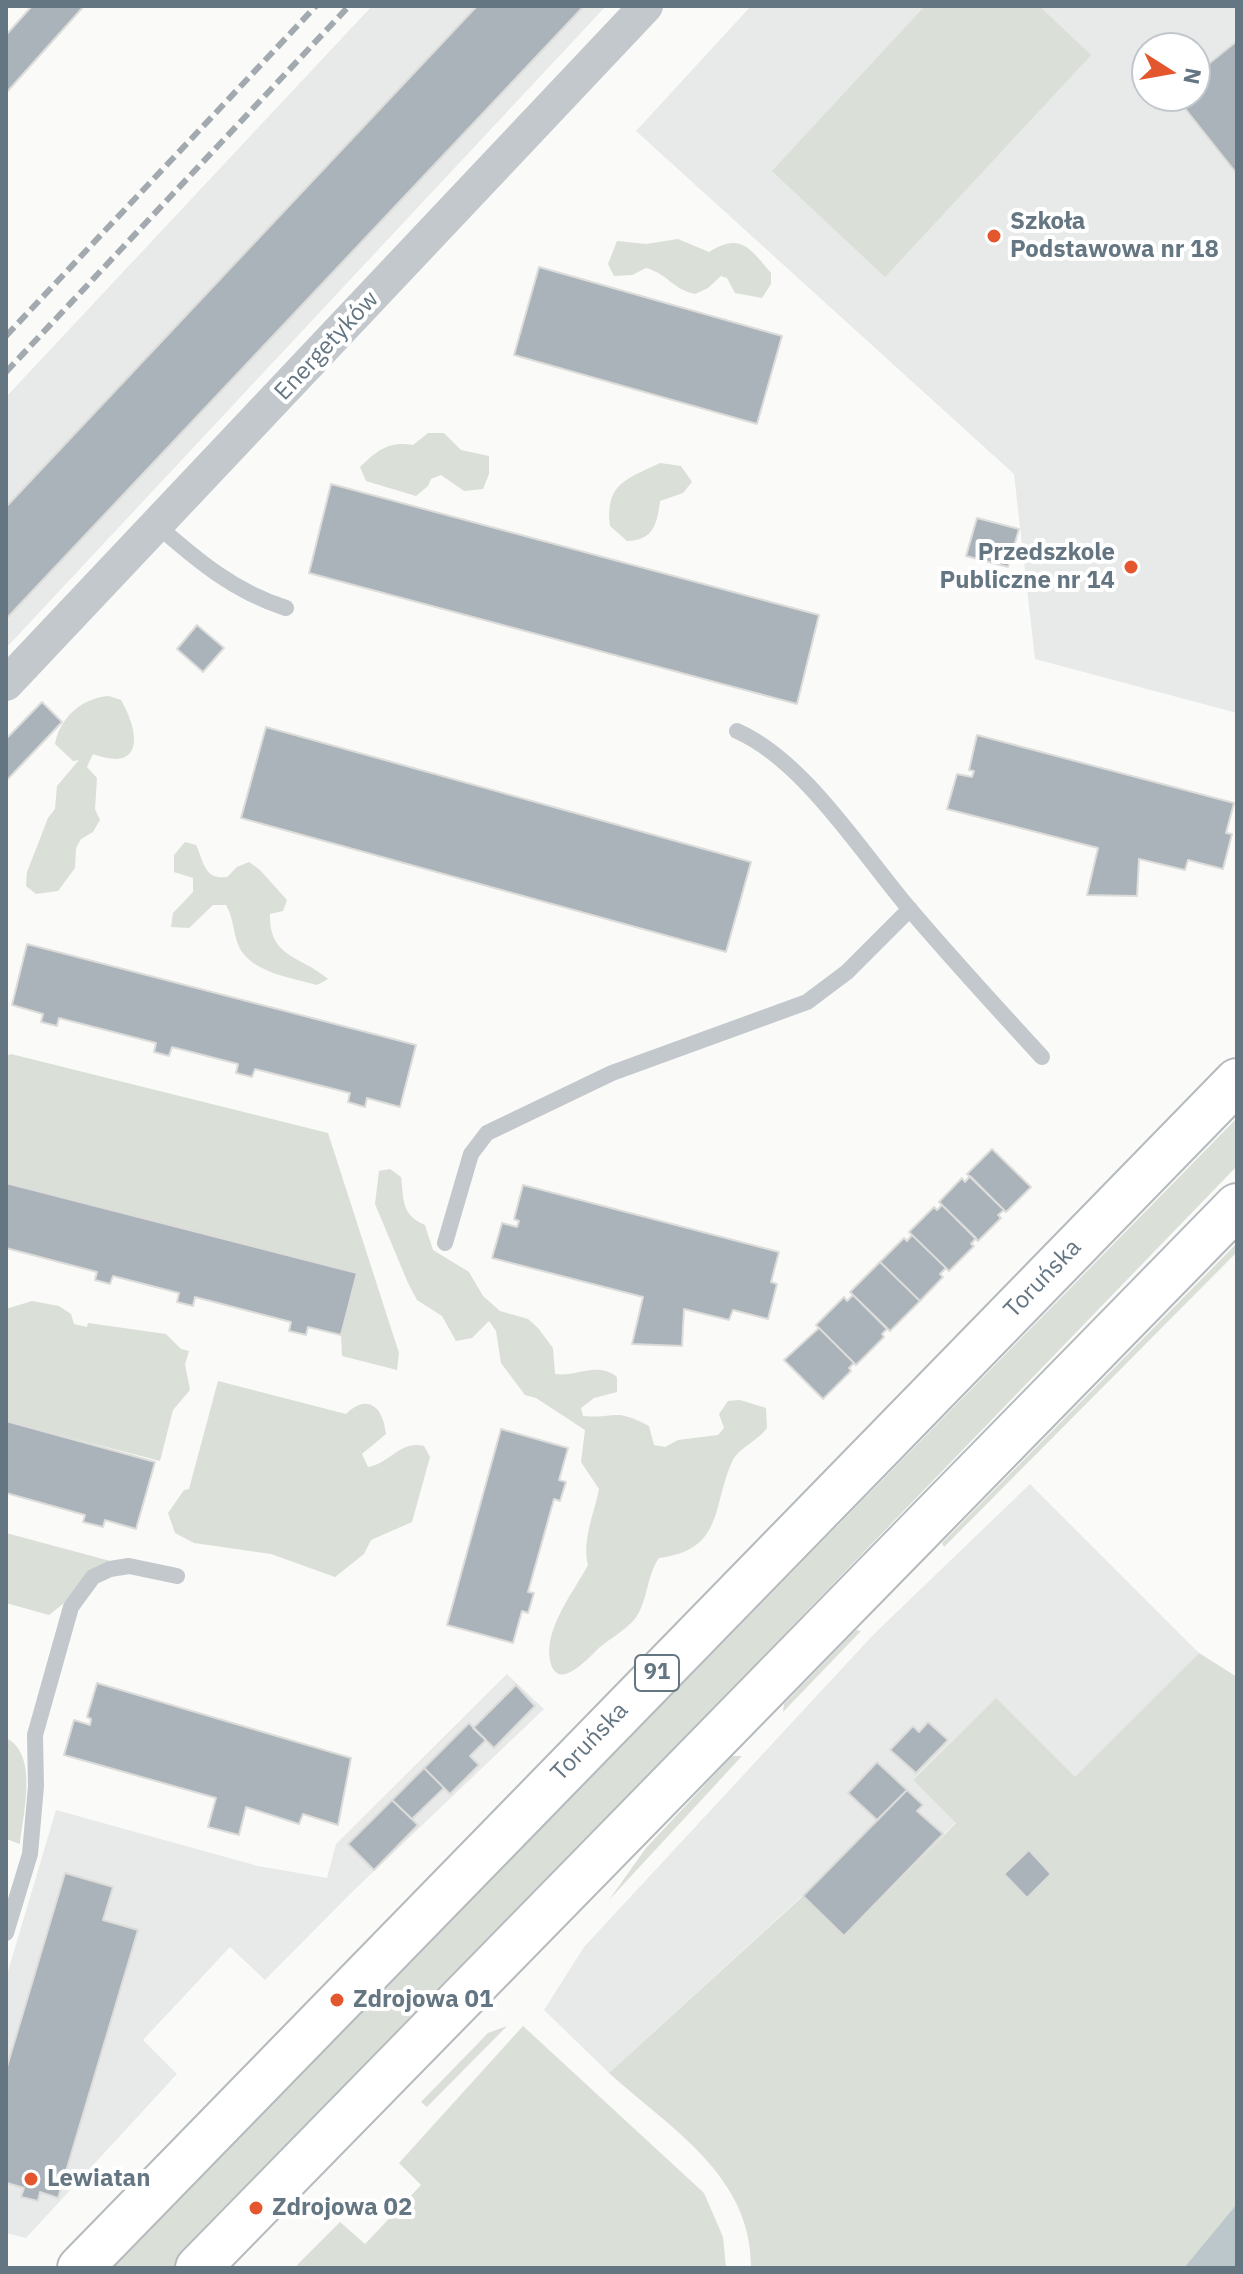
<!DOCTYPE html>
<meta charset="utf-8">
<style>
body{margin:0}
#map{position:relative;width:1243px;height:2274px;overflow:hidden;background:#fafaf8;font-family:"IBM Plex Sans",sans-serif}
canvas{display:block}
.frame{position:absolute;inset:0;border:8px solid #657683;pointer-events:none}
.north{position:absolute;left:1131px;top:32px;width:80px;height:80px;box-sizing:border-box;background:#fff;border:2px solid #c1c8cd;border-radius:50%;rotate:101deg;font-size:22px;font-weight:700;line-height:32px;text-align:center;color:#657683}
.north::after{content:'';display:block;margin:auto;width:28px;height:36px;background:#e4572e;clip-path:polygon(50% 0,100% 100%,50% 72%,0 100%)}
</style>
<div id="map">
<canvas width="1243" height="2274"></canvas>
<div class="frame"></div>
<div class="north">N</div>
</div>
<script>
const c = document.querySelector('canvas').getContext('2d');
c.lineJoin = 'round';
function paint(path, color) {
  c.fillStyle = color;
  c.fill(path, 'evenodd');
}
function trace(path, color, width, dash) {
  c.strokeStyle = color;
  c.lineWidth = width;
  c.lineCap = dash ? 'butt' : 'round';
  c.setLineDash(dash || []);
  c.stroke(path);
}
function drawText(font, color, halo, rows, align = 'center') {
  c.font = font + ' "IBM Plex Sans",sans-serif';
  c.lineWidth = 8;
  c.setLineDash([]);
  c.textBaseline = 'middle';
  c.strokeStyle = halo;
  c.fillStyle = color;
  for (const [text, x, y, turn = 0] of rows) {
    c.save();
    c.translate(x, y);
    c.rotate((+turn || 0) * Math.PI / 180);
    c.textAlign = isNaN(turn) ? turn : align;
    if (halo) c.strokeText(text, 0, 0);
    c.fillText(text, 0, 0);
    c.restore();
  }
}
const built = new Path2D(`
 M 372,6 L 606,6 L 6,648 L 6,397 Z
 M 751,6 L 1237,6 L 1237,713 L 1035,659 L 1014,474 L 636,131 ZM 1147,48 L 1195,48 L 1195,96 L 1147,96 Z
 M 1030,1484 L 1199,1653 L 1075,1778 L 995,1699 L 913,1780 L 956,1822 L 844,1936 L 802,1896 L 609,2073 L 544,2010 L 584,1947 L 873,1635 Z
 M 507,1674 L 544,1709 L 350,1894 L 265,1980 L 230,1947 L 143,2040 L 177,2074 L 26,2238 L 6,2233 L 6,1978 L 56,1810 L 258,1866 L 327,1878 L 336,1844 Z`);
const green = new Path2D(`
 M 925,6 L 1039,6 L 1091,55 L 885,277 L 772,171 Z
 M 678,239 L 709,252 C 740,232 750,248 771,273 L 771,284 L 762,298 L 735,293 L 727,278 L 721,276 L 708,288 L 695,294 C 674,290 666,273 646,268 L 632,275 L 614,276 L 608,264 L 617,241 L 646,244 Z
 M 428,433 L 444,433 L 461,450 L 489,456 L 489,474 L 483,489 L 464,491 L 441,475 L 431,479 L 428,486 L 416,496 L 366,481 L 360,467 C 377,451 388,441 413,445 Z
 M 660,463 L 681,466 L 692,482 L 683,493 L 660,501 C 657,524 654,540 627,541 L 610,526 C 605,484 626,479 660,463 Z
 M 109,696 L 121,700 C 140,733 144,773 93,754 L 87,767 L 97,778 L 95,809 L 100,820 L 93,832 L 81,839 L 76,848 L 75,868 L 58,891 L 36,894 L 26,886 L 27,872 L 48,818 L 55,809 L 57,786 L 79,760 L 73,761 L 55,744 C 60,718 81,698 109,696 Z
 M 185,842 L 196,845 C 204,862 204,880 227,877 L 237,867 L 249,862 L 260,870 L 287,900 L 283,911 L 270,914 C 269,958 300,955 328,979 L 317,985 C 293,978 252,973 239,947 C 233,933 234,919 226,905 L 213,905 L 189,928 L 171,927 L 173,913 L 193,892 L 193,878 L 174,872 L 174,855 Z
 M 11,1054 L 328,1133 L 399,1353 L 397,1370 L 342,1356 L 341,1335 L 356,1273 L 6,1183 L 6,1056 Z
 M 1237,1118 L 1237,1166 L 172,2268 L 110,2268 Z
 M 390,1169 L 401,1177 C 404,1200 401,1215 425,1225 L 433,1250 L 469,1272 L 483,1296 L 500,1311 L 528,1319 L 538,1328 L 553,1348 L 555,1374 C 578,1377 596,1361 617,1377 L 617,1392 L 594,1398 L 581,1408 L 583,1416 C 618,1419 613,1407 649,1426 L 654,1445 L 665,1447 L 678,1440 L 718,1435 L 724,1428 L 719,1414 L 728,1401 L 740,1400 L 766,1408 L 767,1428 C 758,1441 738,1448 732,1462 C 712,1506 724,1550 659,1558 C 646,1576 648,1603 634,1620 C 624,1631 611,1638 600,1647 C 592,1654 557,1696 550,1660 C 544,1628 575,1590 588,1565 C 582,1540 594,1514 599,1489 L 581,1462 L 585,1430 L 536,1398 L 525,1395 L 501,1363 L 496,1331 L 489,1321 L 472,1338 L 456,1341 L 442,1316 L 417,1300 L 408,1283 L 375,1204 L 379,1171 Z
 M 1237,1243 L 1237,1252 L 944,1547 L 942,1543 Z
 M 32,1301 L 59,1306 L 71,1314 L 74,1324 L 87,1327 L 88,1323 L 166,1334 L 181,1349 L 189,1351 L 185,1364 L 190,1390 L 173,1410 L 160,1461 L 6,1421 L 6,1309 Z
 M 218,1381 L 346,1414 C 368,1393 383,1407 386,1434 L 362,1454 L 368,1467 C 391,1463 400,1440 424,1446 L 430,1457 L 412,1522 L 371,1540 L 364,1554 L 335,1577 L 271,1554 L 194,1543 L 175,1533 L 168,1513 L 184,1490 L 189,1489 Z
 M 6,1533 L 129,1566 L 83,1588 L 49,1615 L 6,1603 Z
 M 856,1630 L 861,1631 L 783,1712 L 784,1704 Z
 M 1199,1653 L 1237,1677 L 1237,2268 L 751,2268 C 752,2176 671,2129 609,2073 L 803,1896 L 845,1935 L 956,1823 L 913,1780 L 996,1698 L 1075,1777 Z
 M 6,1738 C 39,1754 23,1814 20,1844 L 6,1839 Z
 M 732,1756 L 742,1756 L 609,1900 L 646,1848 Z
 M 507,2026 L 427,2107 L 421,2102 L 488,2033 Z
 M 523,2026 L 704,2193 L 723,2237 L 726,2268 L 301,2268 L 297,2265 L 340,2222 L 365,2244 L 421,2185 L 399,2163 Z`);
const water = new Path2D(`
 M 1237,2204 L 1237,2268 L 1184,2268 Z`);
const building = new Path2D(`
 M 32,6 L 84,6 L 6,93 L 6,35 Z
 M 477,6 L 584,6 L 6,619 L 6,507 Z
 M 1237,41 L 1237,174 L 1179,101 L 1185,96 L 1195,96 L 1195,88 L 1208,78 L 1201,70 Z
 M 539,267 L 782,336 L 757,424 L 514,355 Z
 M 331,484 L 819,615 L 797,704 L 309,573 Z
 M 977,518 L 1019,529 L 1008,567 L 966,556 Z
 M 197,625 L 224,648 L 203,672 L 177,649 Z
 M 42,702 L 62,722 L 6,781 L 6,739 Z
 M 266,727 L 751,862 L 726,952 L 241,818 Z
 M 977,735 L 1234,803 L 1226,833 L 1232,834 L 1223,869 L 1188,860 L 1185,870 L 1139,859 L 1137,896 L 1087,895 L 1098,848 L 947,809 L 957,774 L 972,777 L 974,771 L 969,770 Z
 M 27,944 L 416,1045 L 400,1107 L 367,1098 L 365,1107 L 348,1102 L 350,1093 L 255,1069 L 252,1077 L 236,1073 L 238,1064 L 172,1047 L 169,1056 L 154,1052 L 156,1043 L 59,1018 L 57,1026 L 41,1022 L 43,1014 L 12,1005 Z
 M 992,1149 L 1031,1187 L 1006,1212 L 967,1174 Z
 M 970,1176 L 1004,1210 L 998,1215 L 1001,1218 L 978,1241 L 939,1202 L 962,1178 L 965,1182 Z
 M 6,1183 L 357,1273 L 341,1335 L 308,1327 L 306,1335 L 289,1331 L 291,1322 L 195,1297 L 193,1306 L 177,1302 L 179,1293 L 113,1276 L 110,1284 L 95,1280 L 97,1272 L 6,1248 Z
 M 523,1185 L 779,1252 L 771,1282 L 777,1284 L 768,1319 L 733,1310 L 729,1320 L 684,1309 L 682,1346 L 632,1344 L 643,1297 L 492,1258 L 502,1223 L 517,1227 L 519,1221 L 514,1219 Z
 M 942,1205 L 976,1238 L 971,1244 L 974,1246 L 949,1271 L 909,1232 L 934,1207 L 937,1210 Z
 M 912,1235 L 946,1268 L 940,1274 L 943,1277 L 920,1301 L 880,1262 L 904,1238 L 907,1241 Z
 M 880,1262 L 920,1301 L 890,1331 L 850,1292 Z
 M 853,1295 L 887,1329 L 882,1334 L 884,1337 L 856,1365 L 816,1325 L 844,1297 L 847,1301 Z
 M 819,1328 L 854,1363 L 849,1368 L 851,1371 L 823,1399 L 784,1360 Z
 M 6,1421 L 155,1462 L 136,1529 L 105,1520 L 103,1527 L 83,1522 L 85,1515 L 6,1493 Z
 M 501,1429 L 568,1448 L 559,1480 L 566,1482 L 560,1501 L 554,1499 L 528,1592 L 534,1593 L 528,1613 L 522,1611 L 513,1643 L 447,1625 Z
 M 97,1683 L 351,1758 L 338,1825 L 303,1814 L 299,1824 L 246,1807 L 239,1835 L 208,1827 L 216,1798 L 64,1755 L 74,1720 L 90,1725 L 91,1719 L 87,1717 Z
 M 516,1685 L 535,1706 L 494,1748 L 473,1728 Z
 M 928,1722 L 948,1740 L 916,1773 L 890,1750 L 913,1726 L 919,1732 Z
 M 469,1723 L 486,1740 L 470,1756 L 479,1765 L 450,1794 L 424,1768 Z
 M 877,1762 L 907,1790 L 877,1820 L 848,1793 Z
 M 424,1768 L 444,1788 L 412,1819 L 392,1800 Z
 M 907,1790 L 923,1805 L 917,1811 L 943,1834 L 844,1936 L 803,1896 Z
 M 392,1800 L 418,1825 L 374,1870 L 348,1844 Z
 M 1029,1850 L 1051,1874 L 1027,1898 L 1004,1874 Z
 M 65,1873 L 113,1887 L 103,1920 L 138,1930 L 58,2198 L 40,2192 L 38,2201 L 21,2197 L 24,2188 L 7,2183 L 6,2070 Z`);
const service = new Path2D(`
 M 158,526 C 198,561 235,592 286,608
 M 737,731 C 803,760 860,850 907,906 C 950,957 996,1007 1042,1057
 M 445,1243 L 471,1154 L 487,1133 L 612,1073 L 807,1002 L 847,972 L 910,909
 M 6,1933 L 30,1854 L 36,1786 L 35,1735 L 71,1607 L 93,1577 L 110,1569 L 129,1566 L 177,1576`);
const minor = new Path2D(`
 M 6,684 L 646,6`);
const primary = new Path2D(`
 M 80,2268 L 1237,1081
 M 198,2268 L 1237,1206`);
const rail = new Path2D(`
 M 6,336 L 316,6
 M 6,372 L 349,6`);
const markers = [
 [994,236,8,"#e4572e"],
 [1131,567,8,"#e4572e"],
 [337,2000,8,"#e4572e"],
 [31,2179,8,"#e4572e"],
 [256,2208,8,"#e4572e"]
];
const shields = [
 [657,1673,44]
];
const shieldNames = [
 ["91",657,1673]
];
const poiNames = [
 ["Szkoła",1010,222],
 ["Podstawowa nr 18",1010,250],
 ["Przedszkole",1115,553,"right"],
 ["Publiczne nr 14",1115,581,"right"],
 ["Zdrojowa 01",353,2000],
 ["Lewiatan",47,2179],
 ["Zdrojowa 02",272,2208]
];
const streetNames = [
 ["Energetyków",327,346,-47],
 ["Toruńska",1043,1279,-46],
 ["Toruńska",590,1742,-46]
];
paint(built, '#e8e9e9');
paint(green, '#dadfd7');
paint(water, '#bbc7cb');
paint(building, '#aab3b9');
trace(building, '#dcdcda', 2);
trace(primary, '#b5babe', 48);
trace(service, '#c3c8cc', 16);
trace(minor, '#c3c8cc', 34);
trace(primary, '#fff', 44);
trace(rail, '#a2aab0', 6, [12, 6]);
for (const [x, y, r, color] of markers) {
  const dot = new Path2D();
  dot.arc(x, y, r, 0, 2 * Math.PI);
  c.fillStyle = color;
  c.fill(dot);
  trace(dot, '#fff', 3);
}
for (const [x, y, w] of shields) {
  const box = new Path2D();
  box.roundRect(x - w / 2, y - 18, w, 36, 6);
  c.fillStyle = '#fff';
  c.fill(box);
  trace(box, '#657683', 2);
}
drawText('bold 22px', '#657683', null, shieldNames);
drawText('bold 24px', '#657683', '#fff', poiNames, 'left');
drawText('24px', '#657683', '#fff', streetNames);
</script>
